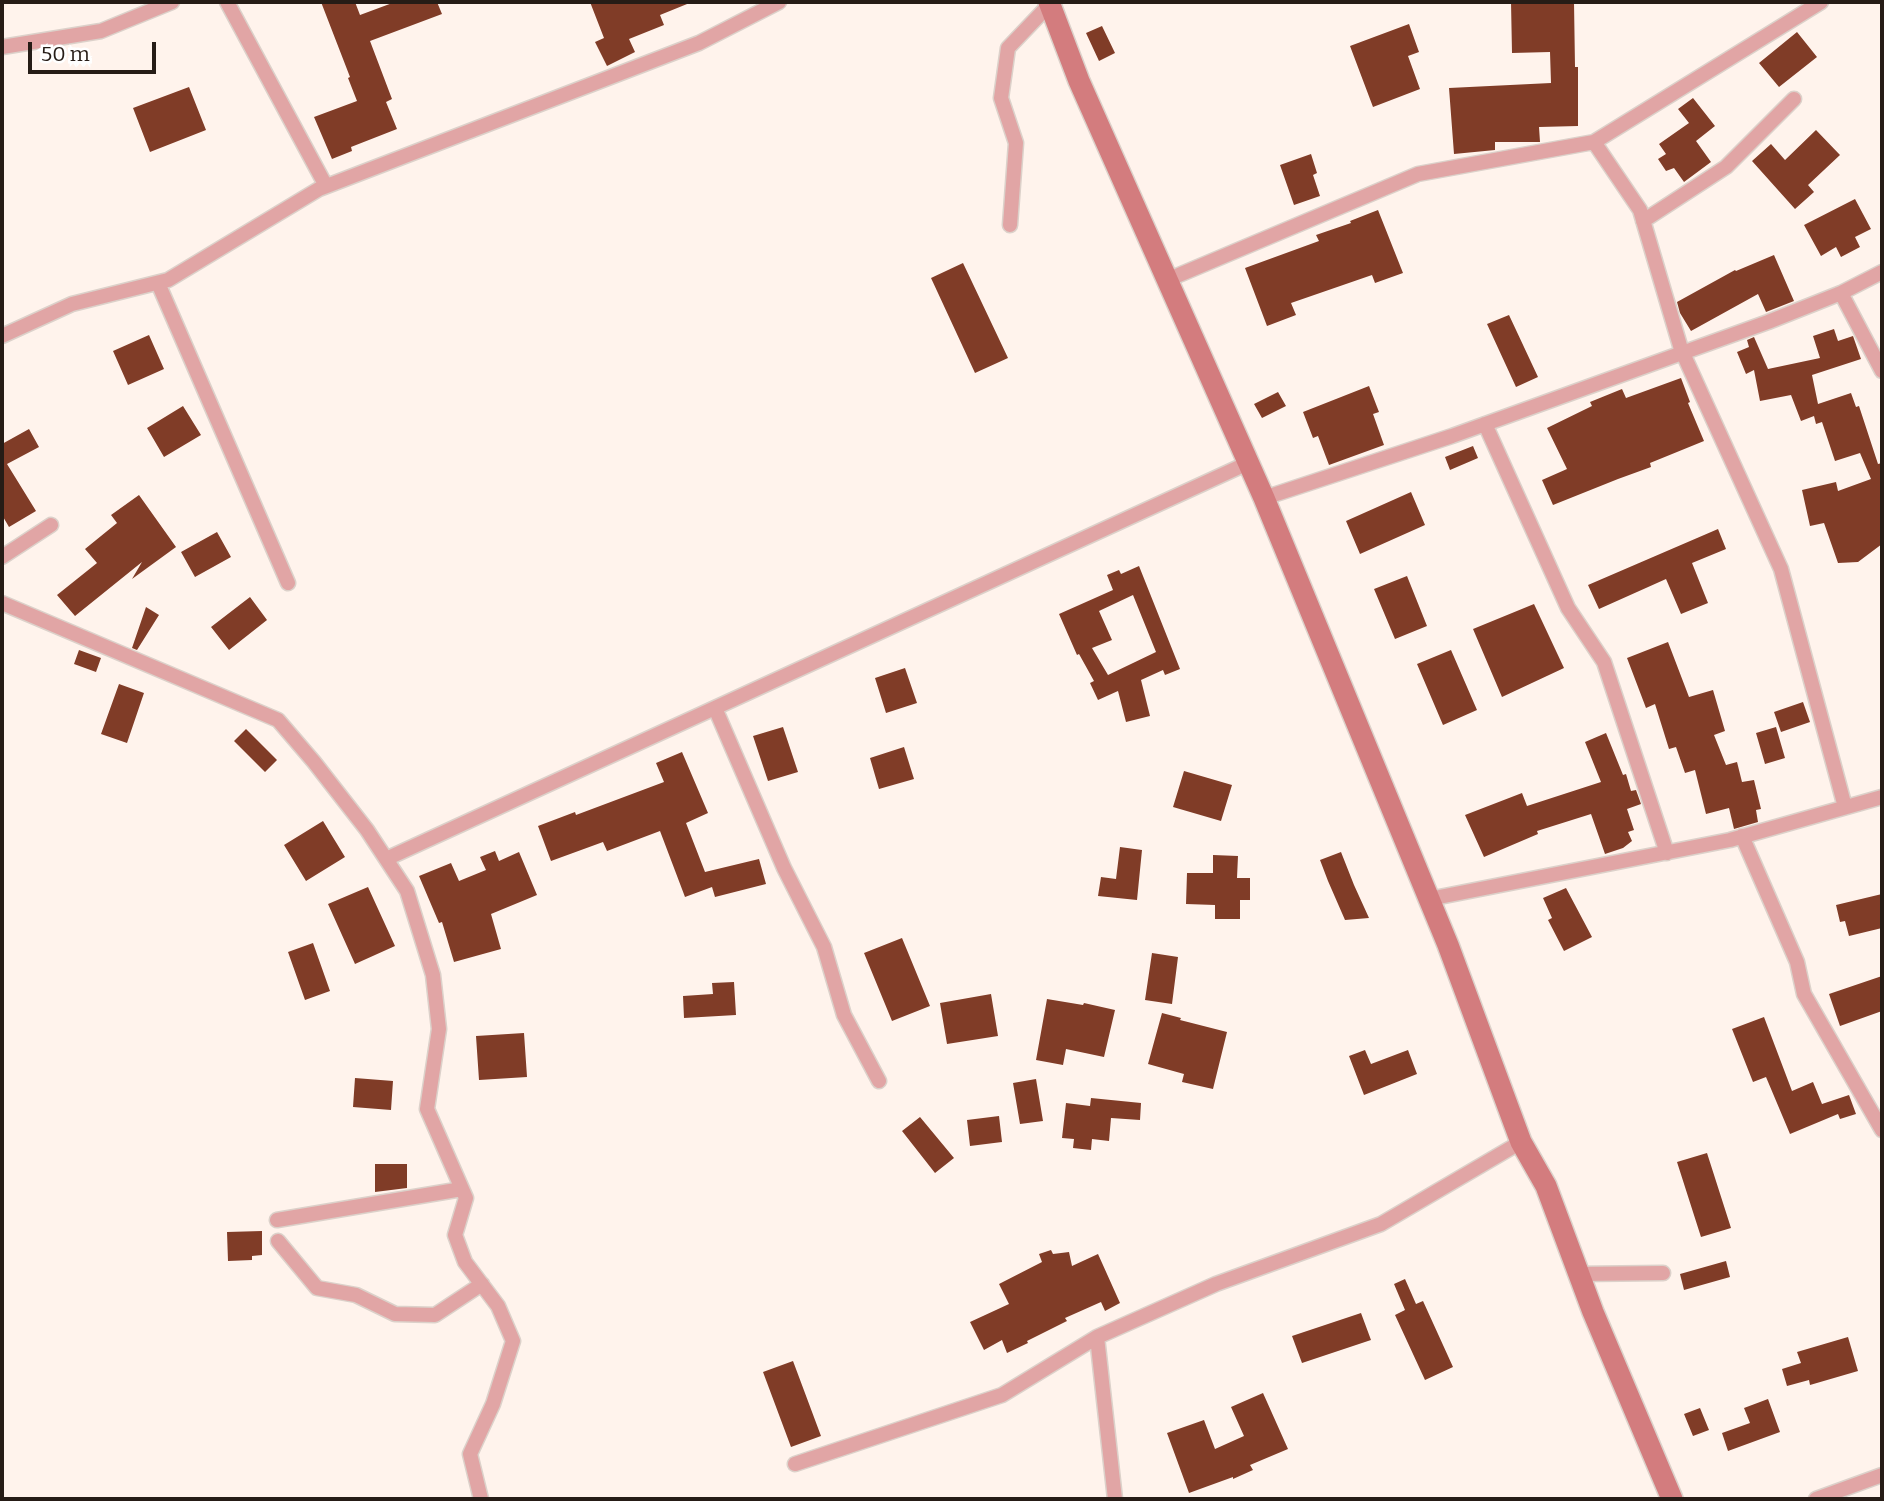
<!DOCTYPE html>
<style>
body{margin:0}
#map{position:relative;width:1884px;height:1501px;overflow:hidden;background:#fff3ec;font-family:Bitter,serif}
canvas{display:block}
.frame{position:absolute;inset:0;border:4px solid #261c16;pointer-events:none}
.scale{position:absolute;left:28px;top:42px;width:128px;height:32px;box-sizing:border-box;border:4px solid #261c16;border-top:0;padding-left:9px;font-size:21px;line-height:24px;white-space:nowrap;color:#261c16;-webkit-text-stroke:5px #fff;paint-order:stroke}
</style>
<div id="map">
<canvas width="1884" height="1501"></canvas>
<div class="frame"></div>
<div class="scale">50 m</div>
</div>
<script>
const c = document.querySelector('canvas').getContext('2d');
c.lineJoin = 'round';
function paint(path, color) {
  c.fillStyle = color;
  c.fill(path, 'evenodd');
}
function trace(path, color, width, dash) {
  c.strokeStyle = color;
  c.lineWidth = width;
  c.lineCap = dash ? 'butt' : 'round';
  c.setLineDash(dash || []);
  c.stroke(path);
}
const building = new Path2D(`
 M 321,2 L 355,2 L 360,15 L 395,2 L 437,2 L 442,14 L 370,41 L 392,99 L 386,102 L 397,129 L 351,147 L 352,151 L 332,159 L 314,117 L 357,101 L 348,78 L 350,77 Z
 M 590,2 L 692,2 L 660,15 L 664,25 L 629,39 L 635,52 L 607,66 L 595,42 L 604,38 Z
 M 1511,2 L 1574,2 L 1575,67 L 1578,67 L 1578,126 L 1539,127 L 1540,142 L 1495,142 L 1495,150 L 1454,154 L 1449,88 L 1551,83 L 1550,52 L 1512,53 Z
 M 1409,24 L 1419,52 L 1408,56 L 1420,89 L 1373,107 L 1350,46 Z
 M 1102,26 L 1115,53 L 1099,61 L 1086,33 Z
 M 1797,32 L 1817,57 L 1779,87 L 1759,63 Z
 M 189,87 L 206,130 L 150,152 L 133,108 Z
 M 1693,98 L 1715,126 L 1696,141 L 1711,162 L 1684,182 L 1674,168 L 1666,171 L 1658,159 L 1666,154 L 1659,144 L 1689,123 L 1678,109 Z
 M 1816,130 L 1840,155 L 1808,185 L 1814,192 L 1795,209 L 1752,161 L 1771,144 L 1785,160 Z
 M 1311,154 L 1317,173 L 1313,175 L 1320,196 L 1294,205 L 1280,165 Z
 M 1855,199 L 1871,229 L 1855,237 L 1860,247 L 1841,257 L 1836,247 L 1821,256 L 1804,225 Z
 M 1378,210 L 1403,273 L 1375,283 L 1372,275 L 1291,303 L 1296,315 L 1267,326 L 1245,268 L 1319,241 L 1316,235 L 1351,223 L 1350,221 Z
 M 1774,255 L 1794,301 L 1766,312 L 1758,294 L 1691,331 L 1680,313 L 1677,302 L 1735,270 L 1736,271 Z
 M 963,263 L 1008,358 L 975,373 L 931,278 Z
 M 1509,315 L 1538,377 L 1516,387 L 1487,324 Z
 M 1834,329 L 1838,341 L 1853,336 L 1861,359 L 1812,375 L 1818,404 L 1851,393 L 1856,407 L 1859,406 L 1878,464 L 1882,463 L 1882,544 L 1858,562 L 1838,563 L 1824,523 L 1810,526 L 1802,490 L 1836,482 L 1838,491 L 1871,479 L 1860,453 L 1835,461 L 1822,422 L 1816,424 L 1814,416 L 1801,421 L 1791,395 L 1760,401 L 1754,370 L 1746,374 L 1737,352 L 1749,347 L 1747,340 L 1754,337 L 1768,369 L 1820,358 L 1813,336 Z
 M 149,335 L 164,369 L 128,385 L 113,351 Z
 M 1681,378 L 1690,402 L 1688,403 L 1704,441 L 1650,463 L 1651,467 L 1618,479 L 1553,505 L 1542,480 L 1567,469 L 1547,428 L 1592,406 L 1590,402 L 1622,389 L 1626,398 Z
 M 1369,386 L 1379,412 L 1373,414 L 1384,445 L 1329,465 L 1318,436 L 1313,438 L 1303,412 Z
 M 1278,392 L 1286,406 L 1262,418 L 1254,404 Z
 M 183,406 L 201,435 L 164,457 L 147,428 Z
 M 29,429 L 39,447 L 7,464 L 36,511 L 9,527 L 2,515 L 2,444 Z
 M 1473,446 L 1478,458 L 1450,470 L 1445,457 Z
 M 1411,492 L 1425,525 L 1360,554 L 1346,521 Z
 M 139,495 L 176,547 L 132,579 L 142,562 L 75,616 L 57,595 L 97,563 L 85,549 L 117,523 L 111,515 Z
 M 1718,529 L 1726,549 L 1692,563 L 1708,603 L 1681,614 L 1666,579 L 1599,609 L 1588,585 Z
 M 217,532 L 231,557 L 195,577 L 181,552 Z
 M 1139,566 L 1180,669 L 1165,675 L 1163,670 L 1141,680 L 1150,716 L 1126,722 L 1118,691 L 1098,700 L 1090,683 L 1094,681 L 1079,654 L 1077,655 L 1059,614 L 1113,590 L 1107,575 L 1119,570 L 1121,574 ZM 1133,595 L 1156,652 L 1108,675 L 1092,648 L 1112,640 L 1099,611 Z
 M 1407,576 L 1427,626 L 1395,639 L 1374,589 Z
 M 250,597 L 267,620 L 229,650 L 211,627 Z
 M 1534,604 L 1564,668 L 1502,697 L 1473,629 Z
 M 146,607 L 159,615 L 137,650 L 132,648 Z
 M 1668,642 L 1689,697 L 1713,690 L 1725,731 L 1714,735 L 1726,765 L 1737,762 L 1742,782 L 1754,780 L 1761,809 L 1756,810 L 1758,822 L 1734,829 L 1729,808 L 1706,814 L 1695,770 L 1685,773 L 1676,747 L 1669,749 L 1655,704 L 1646,708 L 1627,658 Z
 M 79,650 L 101,658 L 96,672 L 74,664 Z
 M 1451,650 L 1477,710 L 1443,725 L 1417,664 Z
 M 905,668 L 917,703 L 886,713 L 875,678 Z
 M 119,684 L 144,693 L 127,743 L 101,734 Z
 M 1803,702 L 1810,722 L 1781,732 L 1774,712 Z
 M 783,727 L 798,772 L 768,781 L 753,736 Z
 M 1776,727 L 1785,758 L 1765,764 L 1756,733 Z
 M 246,729 L 277,760 L 265,772 L 234,741 Z
 M 1606,733 L 1623,775 L 1626,774 L 1631,791 L 1636,790 L 1641,804 L 1627,809 L 1634,830 L 1628,832 L 1632,841 L 1623,848 L 1605,854 L 1591,814 L 1537,831 L 1538,834 L 1484,857 L 1465,815 L 1522,793 L 1527,806 L 1601,782 L 1585,742 Z
 M 904,747 L 914,779 L 879,789 L 870,758 Z
 M 682,752 L 708,813 L 686,823 L 705,872 L 759,859 L 766,884 L 715,897 L 712,887 L 685,897 L 660,831 L 607,851 L 603,842 L 551,861 L 538,826 L 575,812 L 576,815 L 664,782 L 656,763 Z
 M 1184,771 L 1232,785 L 1221,821 L 1173,807 Z
 M 323,821 L 345,857 L 306,881 L 284,845 Z
 M 1120,847 L 1142,850 L 1137,900 L 1098,896 L 1101,877 L 1116,879 Z
 M 495,851 L 499,861 L 519,852 L 537,895 L 491,914 L 501,949 L 454,962 L 442,922 L 439,923 L 419,876 L 451,863 L 459,881 L 486,870 L 480,857 Z
 M 1341,852 L 1354,885 L 1369,918 L 1345,920 L 1328,881 L 1320,860 Z
 M 1213,855 L 1238,856 L 1237,878 L 1250,878 L 1250,900 L 1240,900 L 1240,919 L 1215,919 L 1215,905 L 1186,904 L 1187,873 L 1213,873 Z
 M 368,887 L 395,946 L 355,964 L 328,904 Z
 M 1566,888 L 1592,937 L 1564,951 L 1548,920 L 1552,918 L 1543,898 Z
 M 1882,894 L 1882,928 L 1849,936 L 1845,921 L 1840,922 L 1836,905 Z
 M 902,938 L 930,1006 L 892,1021 L 864,953 Z
 M 313,943 L 330,991 L 305,1000 L 288,952 Z
 M 1152,953 L 1178,957 L 1172,1004 L 1145,1000 Z
 M 1882,976 L 1882,1011 L 1840,1026 L 1829,994 Z
 M 734,982 L 736,1015 L 684,1018 L 683,996 L 713,994 L 712,983 Z
 M 991,994 L 998,1036 L 947,1044 L 940,1003 Z
 M 1047,999 L 1083,1005 L 1084,1003 L 1115,1010 L 1104,1057 L 1066,1049 L 1063,1065 L 1036,1060 Z
 M 1162,1013 L 1181,1018 L 1180,1020 L 1227,1032 L 1213,1089 L 1182,1082 L 1184,1074 L 1148,1064 Z
 M 1764,1017 L 1792,1091 L 1813,1082 L 1822,1104 L 1849,1095 L 1856,1114 L 1840,1119 L 1838,1114 L 1790,1134 L 1766,1077 L 1753,1082 L 1732,1029 Z
 M 524,1033 L 527,1077 L 479,1080 L 476,1036 Z
 M 1365,1050 L 1371,1064 L 1408,1050 L 1417,1074 L 1364,1095 L 1349,1056 Z
 M 355,1078 L 393,1081 L 391,1110 L 353,1107 Z
 M 1036,1079 L 1043,1121 L 1020,1124 L 1013,1083 Z
 M 1091,1098 L 1141,1103 L 1140,1120 L 1111,1118 L 1109,1141 L 1092,1139 L 1091,1150 L 1073,1148 L 1074,1139 L 1062,1138 L 1066,1103 L 1090,1106 Z
 M 999,1116 L 1002,1142 L 970,1146 L 967,1120 Z
 M 920,1117 L 954,1158 L 935,1173 L 902,1131 Z
 M 1707,1153 L 1731,1228 L 1701,1237 L 1677,1162 Z
 M 375,1164 L 407,1164 L 407,1188 L 375,1192 Z
 M 262,1231 L 262,1255 L 252,1256 L 252,1260 L 228,1261 L 227,1232 Z
 M 1051,1250 L 1053,1254 L 1069,1252 L 1072,1266 L 1098,1254 L 1120,1303 L 1105,1311 L 1101,1302 L 1065,1318 L 1067,1321 L 1027,1341 L 1028,1343 L 1007,1353 L 1002,1340 L 984,1350 L 970,1322 L 1009,1304 L 999,1284 L 1042,1262 L 1039,1254 Z
 M 1726,1261 L 1730,1277 L 1684,1290 L 1680,1274 Z
 M 1405,1279 L 1416,1304 L 1423,1301 L 1453,1367 L 1425,1380 L 1395,1315 L 1405,1310 L 1394,1284 Z
 M 1361,1313 L 1371,1340 L 1302,1363 L 1292,1336 Z
 M 1848,1337 L 1858,1371 L 1810,1385 L 1809,1380 L 1787,1386 L 1782,1369 L 1801,1363 L 1797,1352 Z
 M 793,1361 L 821,1436 L 791,1447 L 763,1372 Z
 M 1263,1393 L 1288,1449 L 1250,1465 L 1253,1470 L 1233,1479 L 1233,1477 L 1189,1493 L 1167,1433 L 1204,1420 L 1215,1449 L 1244,1436 L 1231,1407 Z
 M 1768,1399 L 1780,1432 L 1728,1451 L 1722,1433 L 1750,1423 L 1744,1408 Z
 M 1700,1408 L 1709,1430 L 1693,1436 L 1684,1414 Z`);
const street = new Path2D(`
 M 227,2 L 326,186
 M 2,47 L 101,31 L 172,2
 M 1594,142 L 1640,210 L 1681,349 L 1781,569 L 1845,807
 M 1643,221 L 1726,167 L 1794,99
 M 1010,225 L 1016,143 L 1001,98 L 1008,48 L 1050,4
 M 1167,280 L 1418,174 L 1594,142 L 1821,2
 M 158,283 L 288,583
 M 1841,293 L 1882,371
 M 2,336 L 72,304 L 168,280 L 319,189 L 699,43 L 779,2
 M 1485,424 L 1568,608 L 1604,662 L 1667,853
 M 1264,498 L 1452,436 L 1768,322 L 1841,293 L 1882,272
 M 2,557 L 51,525
 M 2,603 L 278,720 L 314,762 L 367,830 L 407,891 L 433,975 L 439,1029 L 427,1109 L 466,1198 L 455,1235 L 465,1262 L 498,1306 L 513,1341 L 493,1404 L 470,1454 L 481,1499
 M 715,708 L 784,868 L 824,947 L 844,1015 L 879,1081
 M 1742,836 L 1797,962 L 1804,994 L 1882,1130
 M 386,859 L 1248,463
 M 1429,899 L 1730,840 L 1882,797
 M 277,1220 L 462,1189
 M 278,1241 L 317,1288 L 356,1295 L 395,1314 L 435,1315 L 482,1284
 M 1579,1274 L 1663,1273
 M 1097,1337 L 1115,1499
 M 795,1464 L 1002,1395 L 1097,1337 L 1216,1284 L 1381,1224 L 1521,1142
 M 1816,1499 L 1882,1475`);
const secondary = new Path2D(`
 M 1049,2 L 1079,81 L 1264,498 L 1448,945 L 1521,1142 L 1546,1186 L 1593,1312 L 1672,1499`);
paint(building, '#803c27');
trace(street, '#dcd1ca', 17);
trace(secondary, '#dcd1ca', 24);
trace(street, '#e1a5a5', 14);
trace(secondary, '#d37c7e', 21);
</script>
